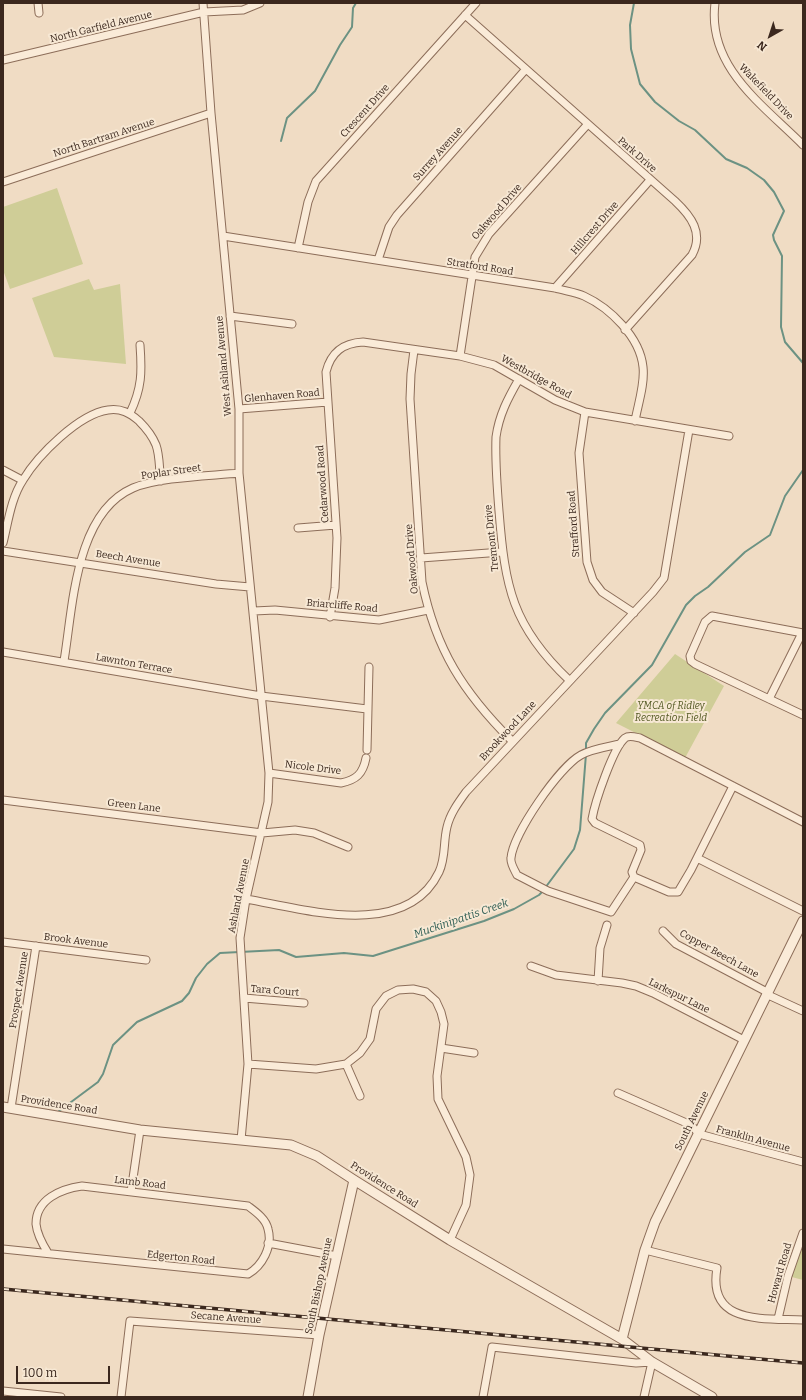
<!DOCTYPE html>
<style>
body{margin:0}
#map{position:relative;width:806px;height:1400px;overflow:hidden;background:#f0dcc4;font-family:Bitter,serif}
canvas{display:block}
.frame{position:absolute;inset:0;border:4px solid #3b281e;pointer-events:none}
.north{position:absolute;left:750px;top:16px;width:40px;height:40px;-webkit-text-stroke:3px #f7e8d4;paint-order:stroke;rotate:219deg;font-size:11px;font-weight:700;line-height:16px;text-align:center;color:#3b281e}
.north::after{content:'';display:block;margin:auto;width:14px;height:18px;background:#3b281e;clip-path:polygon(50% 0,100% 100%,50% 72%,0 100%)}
.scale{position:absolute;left:16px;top:1366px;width:94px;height:18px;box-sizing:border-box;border:2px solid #3b281e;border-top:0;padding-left:5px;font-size:12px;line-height:14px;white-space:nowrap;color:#3b281e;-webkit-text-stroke:3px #f7e8d4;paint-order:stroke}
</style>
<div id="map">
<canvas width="806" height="1400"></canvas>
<div class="frame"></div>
<div class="north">N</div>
<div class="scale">100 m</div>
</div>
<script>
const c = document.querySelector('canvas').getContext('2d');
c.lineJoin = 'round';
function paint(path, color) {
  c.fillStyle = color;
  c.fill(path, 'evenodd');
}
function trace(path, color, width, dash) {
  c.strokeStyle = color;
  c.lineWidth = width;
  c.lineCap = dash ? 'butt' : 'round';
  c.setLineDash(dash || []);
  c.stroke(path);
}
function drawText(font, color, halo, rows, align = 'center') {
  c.font = font + ' Bitter,serif';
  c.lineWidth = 4;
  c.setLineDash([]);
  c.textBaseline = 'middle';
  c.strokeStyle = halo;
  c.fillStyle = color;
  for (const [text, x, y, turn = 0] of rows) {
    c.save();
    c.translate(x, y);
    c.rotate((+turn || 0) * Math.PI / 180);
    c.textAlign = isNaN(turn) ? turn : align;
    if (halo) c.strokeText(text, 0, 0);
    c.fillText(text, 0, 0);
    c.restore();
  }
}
const green = new Path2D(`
 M 57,188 L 83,264 L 10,289 L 3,270 L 3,207 Z
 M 89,279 L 94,290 L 120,284 L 126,364 L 54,357 L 32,298 Z
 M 675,654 L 724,686 L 685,758 L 616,723 Z
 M 803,1233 L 803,1280 L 788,1276 Z`);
const stream = new Path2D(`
 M 634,3 L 630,25 L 631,49 L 640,84 L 655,102 L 679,121 L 695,130 L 726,159 L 747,168 L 764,180 L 774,192 L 784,211 L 773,235 L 774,240 L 782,256 L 781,327 L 785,342 L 803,363
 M 281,141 L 287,118 L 315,91 L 340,45 L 352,27 L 353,8 L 356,3
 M 586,750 L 586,743 L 594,729 L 605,713 L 652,665 L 686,605 L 695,596 L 708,587 L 745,552 L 770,535 L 785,496 L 803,470
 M 545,888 L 574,849 L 580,830 L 586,754
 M 59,1111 L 98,1082 L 103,1074 L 113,1045 L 137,1022 L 182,1001 L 189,993 L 196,978 L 207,964 L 220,953 L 279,950 L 296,957 L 344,953 L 373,956 L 484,921 L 514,909 L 539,895 L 543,891`);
const minor = new Path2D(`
 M 38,3 L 39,13
 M 203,3 L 211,113 L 239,409 L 239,473 L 269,773 L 268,802 L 246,899 L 240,938 L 248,1064 L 241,1140
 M 715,3 C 707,67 762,104 803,145
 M 465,15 L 675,201 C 691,216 704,233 692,255 L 625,330
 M 3,60 L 204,12 L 243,10 L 260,3
 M 3,182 L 211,113
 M 223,236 L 555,288 C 565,291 575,292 584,296 C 610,308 640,337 643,367 C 645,384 638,404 635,421
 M 298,248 L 308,202 L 316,181 L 476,3
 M 378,260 L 389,227 L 397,215 L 526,69
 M 555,288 L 650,180
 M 230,316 L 292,324
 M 414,350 L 411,374 L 410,399 L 422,582 C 436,650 463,692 512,741
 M 460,356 L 475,257 L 489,234 L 587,125
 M 519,379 C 508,398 499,415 496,437 C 495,462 497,486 499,511 C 505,587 512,626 569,680
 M 239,409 L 328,402
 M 585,412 L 579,453 L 587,562 L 593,580 L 602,592 L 634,613
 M 130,413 C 142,388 142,372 140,345
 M 3,470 L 22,480
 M 298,528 L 336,525
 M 3,543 C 8,523 11,498 23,480 C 38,455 79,414 108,410 C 121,408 130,413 139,421 C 146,428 152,435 156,445 C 160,456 159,470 161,481
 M 3,551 L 216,584 L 250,587
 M 421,558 L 502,552
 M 254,611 L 275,610 L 379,620 L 428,610
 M 330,617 L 335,588 L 337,538 L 326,372 C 331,352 343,343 363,342 L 460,356 L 494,365 L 555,400 L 585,412 L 729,436
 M 803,633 L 712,616 L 705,622 L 690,656 L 691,661 L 695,664 L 803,715
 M 3,652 L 261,696 L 367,709
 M 64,661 C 73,607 75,513 133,488 C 159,477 210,476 239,473
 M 769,699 L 802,633
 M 620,744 C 607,747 592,749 581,755 C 559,767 513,834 511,858 C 510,863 515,871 517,875 L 548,891 L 611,912 L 634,877
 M 367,750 L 369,667
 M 269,773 L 341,783 C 356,780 363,774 366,758
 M 3,800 L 262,833 L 295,830 L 314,833 L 348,847
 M 697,858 L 803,911
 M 634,877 L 632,872 L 641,850 L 640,845 L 595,823 L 592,819 C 595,802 613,748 625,738 C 629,735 635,737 640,738 L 803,822
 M 634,877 L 669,892 L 678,892 L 691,870 L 733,786
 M 246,899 C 304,909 406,941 439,872 C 446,857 443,843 447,827 C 450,814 458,803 466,792 L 653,592 L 664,578 L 689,430
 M 663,931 L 676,944 L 767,992
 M 3,942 L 146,960
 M 531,966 L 556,975 L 622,983 L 636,986 L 653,993 L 744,1040
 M 598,981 L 600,948 L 607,925
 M 766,994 L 803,1011
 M 244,998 L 304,1003
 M 441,1048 L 474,1053
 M 248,1064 L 316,1069 L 346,1064 L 360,1053 L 370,1039 L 376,1009 L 386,996 L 398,990 L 413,989 L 426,992 L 436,1001 L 441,1012 L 444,1024 L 437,1076 L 438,1099 L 466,1157 L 470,1175 L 466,1205 L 450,1240
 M 346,1064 L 360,1096
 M 618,1093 L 691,1125 L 699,1134 L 803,1162
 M 11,1108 L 36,946
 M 131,1192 L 140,1130
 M 268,1243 L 337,1256
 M 3,1249 L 248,1274 C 262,1266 273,1247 268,1229 C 266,1219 256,1212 248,1206 L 82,1186 C 61,1189 36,1199 36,1224 C 37,1234 43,1245 48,1253
 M 645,1250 L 717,1268 C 707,1325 763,1318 803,1320
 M 778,1319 L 788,1276 L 803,1233
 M 3,1391 L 61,1397
 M 121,1397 L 130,1321 L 319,1335
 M 483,1397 L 492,1347 L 636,1363 L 652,1362 L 644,1397`);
const tertiary = new Path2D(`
 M 3,1107 L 140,1130 L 291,1145 L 317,1156 L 354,1180 L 450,1240 L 622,1339 L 652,1362 L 712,1397
 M 622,1339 L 645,1250 L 655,1222 L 803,921
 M 308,1397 L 319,1335 L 354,1180`);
const rail = new Path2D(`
 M 3,1289 L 803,1363`);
const streetNames = [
 ["North Garfield Avenue",101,27,-14],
 ["Wakefield Drive",766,92,46],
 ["Crescent Drive",365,111,-48],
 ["North Bartram Avenue",104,138,-18],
 ["Surrey Avenue",438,154,-48],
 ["Park Drive",637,155,41],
 ["Oakwood Drive",497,212,-49],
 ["Hillcrest Drive",595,228,-49],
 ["Stratford Road",480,267,9],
 ["West Ashland Avenue",224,366,-95],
 ["Westbridge Road",536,377,29],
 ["Glenhaven Road",282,396,-5],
 ["Poplar Street",171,472,-8],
 ["Cedarwood Road",323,484,-94],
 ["Strafford Road",574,524,-94],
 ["Tremont Drive",492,538,-96],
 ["Beech Avenue",128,559,9],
 ["Oakwood Drive",412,559,-95],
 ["Briarcliffe Road",342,606,5],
 ["Lawnton Terrace",134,664,10],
 ["Brookwood Lane",508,731,-47],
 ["Nicole Drive",313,768,7],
 ["Green Lane",134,806,7],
 ["Ashland Avenue",239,896,-79],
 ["Brook Avenue",76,941,7],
 ["Copper Beech Lane",719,954,29],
 ["Prospect Avenue",19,990,-81],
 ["Tara Court",275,991,5],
 ["Larkspur Lane",679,996,26],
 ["Providence Road",59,1105,9],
 ["South Avenue",692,1121,-64],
 ["Franklin Avenue",753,1139,15],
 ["Lamb Road",140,1183,7],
 ["Providence Road",384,1185,32],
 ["Edgerton Road",181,1258,6],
 ["Howard Road",780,1273,-74],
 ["South Bishop Avenue",319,1286,-78],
 ["Secane Avenue",226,1318,4]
];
const parkNames = [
 ["YMCA of Ridley",671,706],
 ["Recreation Field",671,718]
];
const waterNames = [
 ["Muckinipattis Creek",461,919,-19]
];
paint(green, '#cfcd97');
trace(stream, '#6c9283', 2);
trace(minor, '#8c6d59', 9);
trace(tertiary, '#8c6d59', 11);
trace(minor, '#faebd8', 7);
trace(tertiary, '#faebd8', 9);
trace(rail, '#3b281e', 3.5);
trace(rail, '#f7e8d4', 2, [6]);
drawText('10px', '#3b281e', '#f7e8d4', streetNames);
drawText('italic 10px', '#535923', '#f7e8d4', parkNames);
drawText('italic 11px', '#2c5c52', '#f7e8d4', waterNames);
</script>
